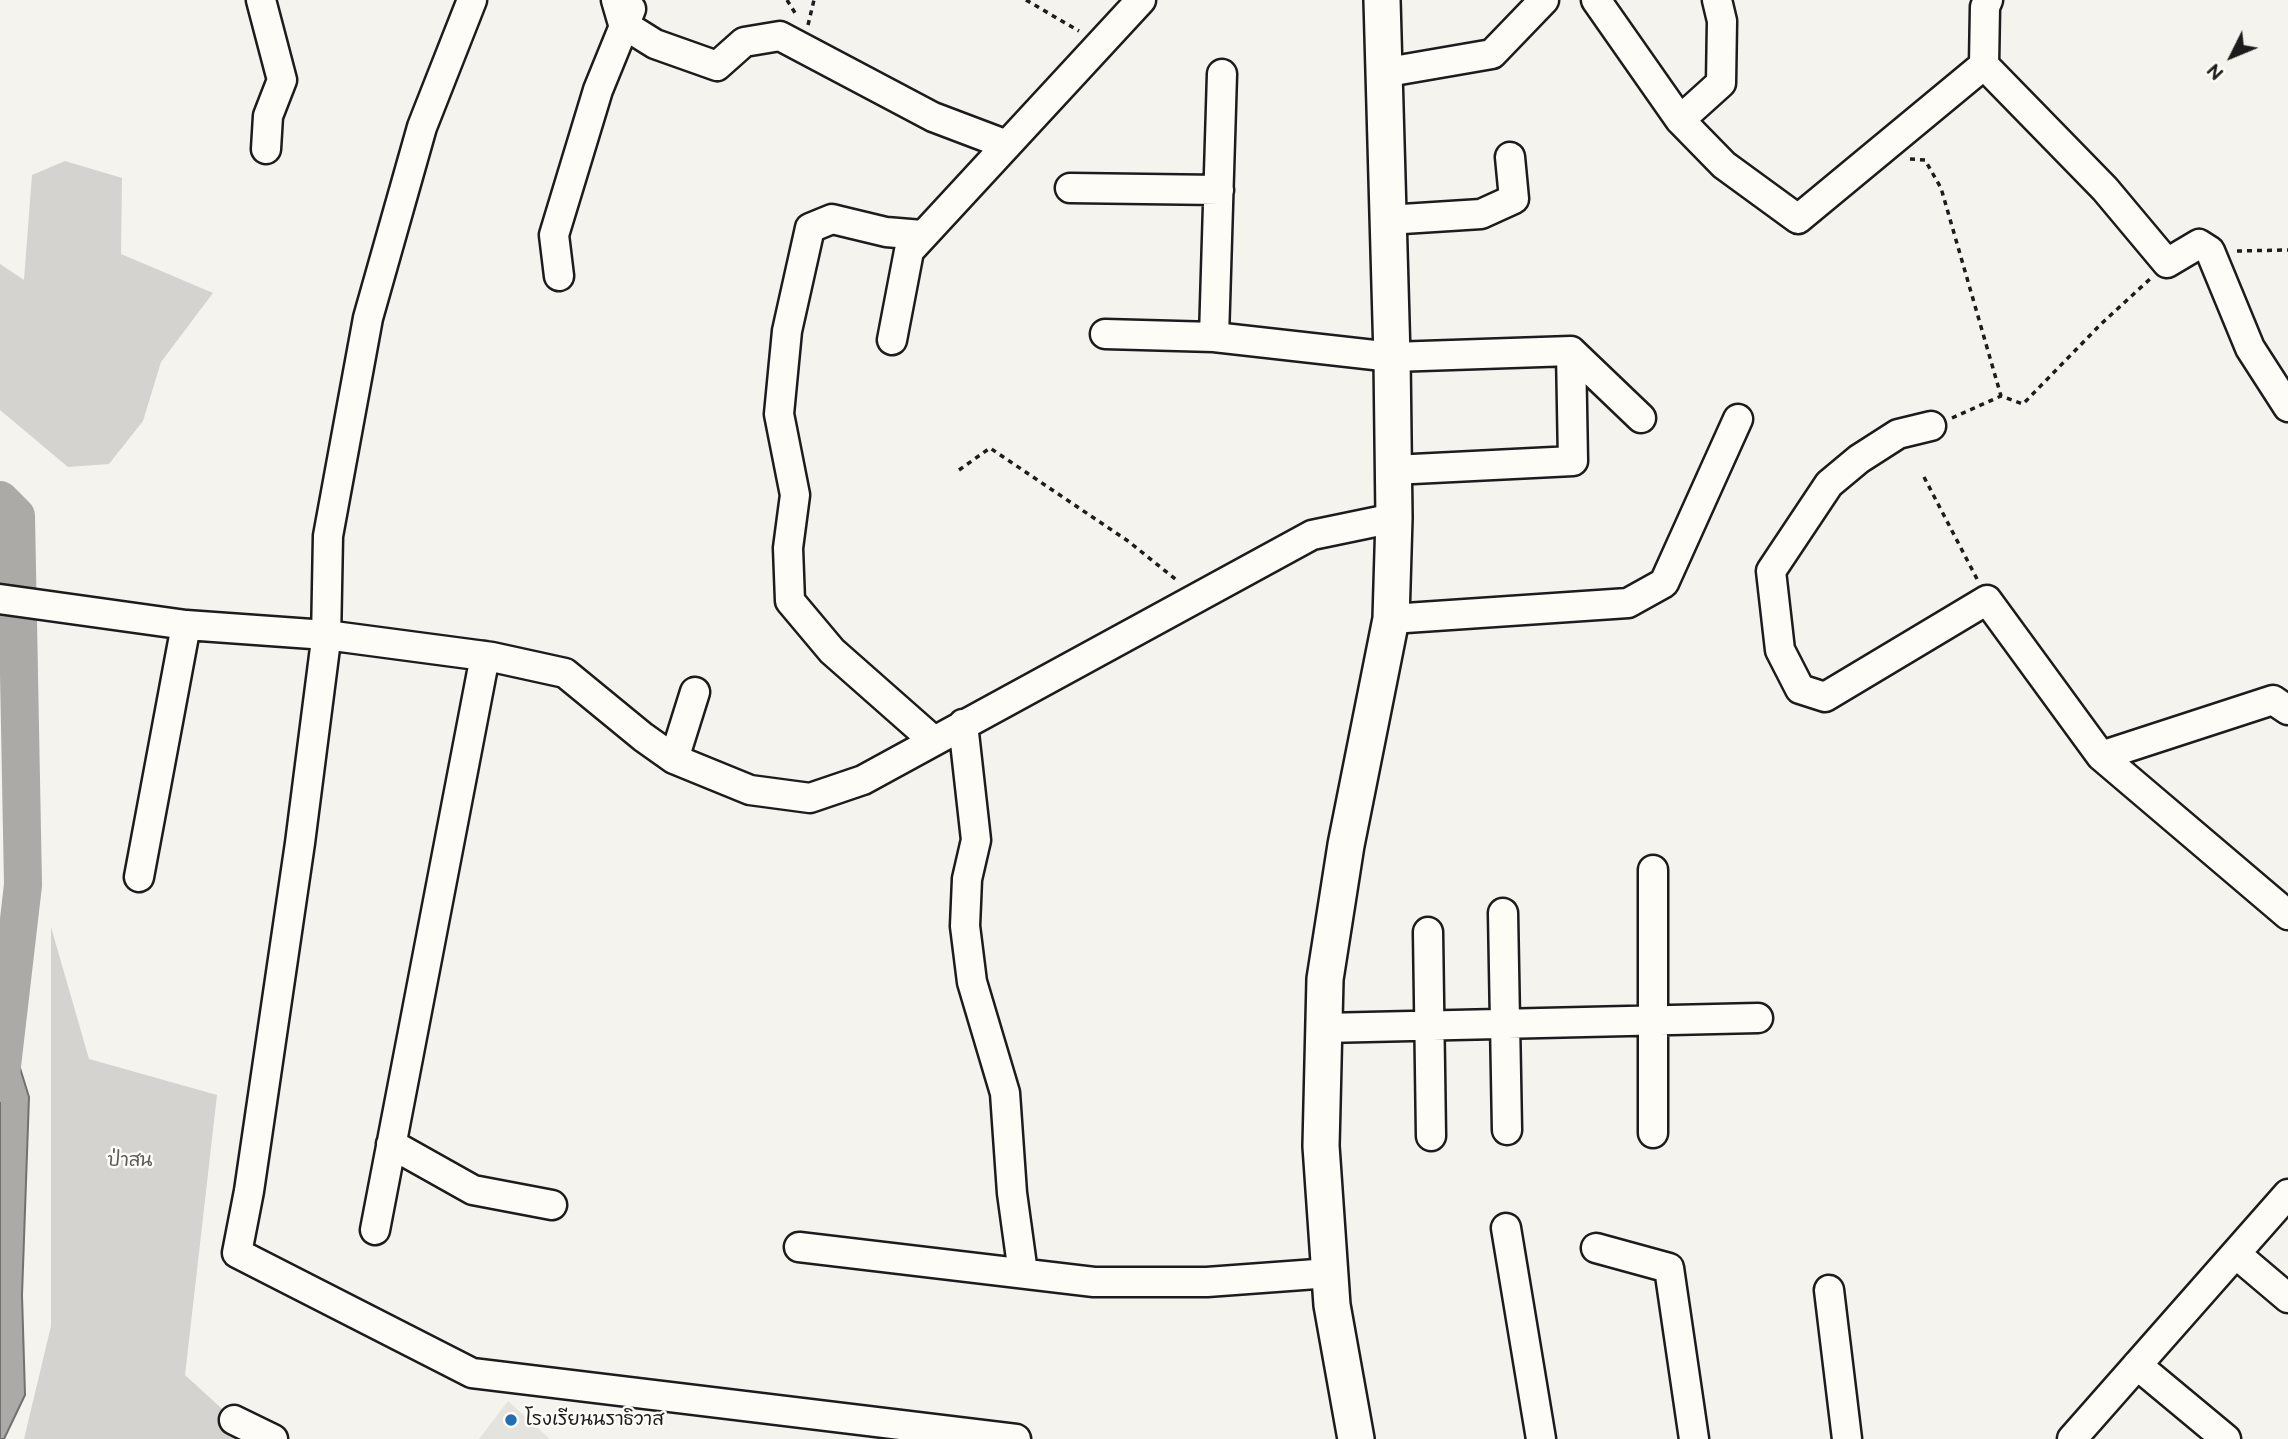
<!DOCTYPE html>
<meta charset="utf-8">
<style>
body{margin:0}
#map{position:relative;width:2288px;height:1439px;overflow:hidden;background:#f4f3ee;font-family:"Balsamiq Sans",sans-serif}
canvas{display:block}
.north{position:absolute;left:2197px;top:21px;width:70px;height:70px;-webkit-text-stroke:5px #fdfcf7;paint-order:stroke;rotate:227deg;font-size:19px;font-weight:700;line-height:28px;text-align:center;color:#1c1c1c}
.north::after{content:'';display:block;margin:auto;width:24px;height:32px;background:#1c1c1c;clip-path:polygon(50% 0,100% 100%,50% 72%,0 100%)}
</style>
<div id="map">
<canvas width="2288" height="1439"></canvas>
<div class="north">N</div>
</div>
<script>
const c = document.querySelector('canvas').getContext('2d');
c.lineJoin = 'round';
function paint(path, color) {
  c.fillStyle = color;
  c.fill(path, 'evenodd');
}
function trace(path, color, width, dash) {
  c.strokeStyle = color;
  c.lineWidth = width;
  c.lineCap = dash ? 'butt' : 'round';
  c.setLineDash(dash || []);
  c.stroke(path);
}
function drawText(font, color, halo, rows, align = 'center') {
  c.font = font + ' "Balsamiq Sans","Playpen Sans Thai",sans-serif';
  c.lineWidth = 5;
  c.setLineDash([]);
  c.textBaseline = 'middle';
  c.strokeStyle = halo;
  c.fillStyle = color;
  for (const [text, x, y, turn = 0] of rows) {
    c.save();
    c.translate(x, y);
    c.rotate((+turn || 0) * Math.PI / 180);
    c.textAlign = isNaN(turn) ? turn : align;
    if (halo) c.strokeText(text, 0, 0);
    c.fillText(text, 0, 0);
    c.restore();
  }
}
const built = new Path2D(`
 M 508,1401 L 550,1439 L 479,1439 Z`);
const green = new Path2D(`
 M 65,161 L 122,178 L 121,254 L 213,293 L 161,362 L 143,421 L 109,464 L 68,467 L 0,410 L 0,264 L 24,280 L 32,175 Z
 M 51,927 L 89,1059 L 217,1095 L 185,1375 L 255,1439 L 24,1439 L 51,1326 Z`);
const water = new Path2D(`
 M 0,1015 L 7,1026 L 29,1097 L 22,1295 L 25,1395 L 4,1439 L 0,1439 Z`);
const river = new Path2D(`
 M 0,500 L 16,516 L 23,885 L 0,1083`);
const path = new Path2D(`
 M 787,0 L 797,16
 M 1026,0 L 1079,31
 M 808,25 L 814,0
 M 1910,159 L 1925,160 L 1941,188 L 2001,396
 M 2237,251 L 2288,250
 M 1952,418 L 2001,396 L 2023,404 L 2101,324 L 2150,279
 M 959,470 L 990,448 L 1128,541 L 1179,582
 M 1924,477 L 1977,579`);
const minor = new Path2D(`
 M 261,0 L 282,80 L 268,116 L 266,149
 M 472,0 L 422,127 L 368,318 L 328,536 L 326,640 L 300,843 L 249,1191 L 237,1253 L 472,1373 L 1016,1439
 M 616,0 L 623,24 L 655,44 L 717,66 L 744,42 L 780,36 L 933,117 L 1007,145
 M 1596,0 L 1680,120 L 1724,165 L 1798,219 L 1984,65 L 1985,7 L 1988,0
 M 1984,65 L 2105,189 L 2167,263 L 2199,244 L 2210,251 L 2250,348 L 2288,407
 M 1382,73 L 1492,54 L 1544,0
 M 1680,120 L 1721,83 L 1722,21 L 1717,0
 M 1070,188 L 1219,190
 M 1387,220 L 1481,214 L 1514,199 L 1510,157
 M 922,235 L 886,232 L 832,219 L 810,228 L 787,331 L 779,414 L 795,495 L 788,548 L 790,601 L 832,651 L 934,741
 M 559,276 L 554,235 L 598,90 L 631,9
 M 1105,334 L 1214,337 L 1392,357 L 1571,351 L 1573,461 L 1393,470
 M 1214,337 L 1222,74
 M 892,340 L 909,251 L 1141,0
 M 1571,351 L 1641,418
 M 1931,426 L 1898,434 L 1859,459 L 1829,484 L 1771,571 L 1780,650 L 1800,689 L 1825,697 L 1987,600 L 2101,756 L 2288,915
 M 0,599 L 186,625 L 326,635 L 492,657 L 565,673 L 643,737 L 674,759 L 750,790 L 810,798 L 863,780 L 1312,535 L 1394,518
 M 1391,619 L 1628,603 L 1664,583 L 1738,419
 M 963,724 L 976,840 L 967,879 L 965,926 L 972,982 L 1005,1093 L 1012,1193 L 1023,1273
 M 2101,756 L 2273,700 L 2288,710
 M 674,759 L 695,692
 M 139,877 L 186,625
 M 1503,913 L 1507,1130
 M 1428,932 L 1431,1136
 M 1324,1028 L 1758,1018
 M 1653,1133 L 1653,870
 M 391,1144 L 473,1190 L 552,1205
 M 1506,1228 L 1541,1439
 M 375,1230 L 485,656
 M 799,1247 L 1094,1282 L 1207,1282 L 1330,1273
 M 1596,1248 L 1669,1268 L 1694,1439
 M 2236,1254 L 2288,1298
 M 1829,1290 L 1847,1439
 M 2137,1365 L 2226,1439
 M 234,1420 L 273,1439
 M 2072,1439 L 2288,1194`);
const major = new Path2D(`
 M 1356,1439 L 1332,1305 L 1321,1146 L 1325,979 L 1346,845 L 1391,619 L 1394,518 L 1392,357 L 1382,0`);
const markers = [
 [511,1420,7,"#1f6fb2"]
];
const parkNames = [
 ["ป่าสน",130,1161]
];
const poiNames = [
 ["โรงเรียนนราธิวาส",525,1420]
];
paint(built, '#e4e3de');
paint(green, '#d4d3cf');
paint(water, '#abaaa6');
trace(water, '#72716f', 2);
trace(river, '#abaaa6', 38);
trace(minor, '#1c1c1c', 33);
trace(major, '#1c1c1c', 40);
trace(path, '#1c1c1c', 3.5, [5, 5]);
trace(minor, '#fdfcf7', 28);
trace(major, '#fdfcf7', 35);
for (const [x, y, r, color] of markers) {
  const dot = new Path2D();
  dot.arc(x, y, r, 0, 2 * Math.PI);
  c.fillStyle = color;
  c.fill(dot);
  trace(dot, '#fdfcf7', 2.5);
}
drawText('19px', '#5c5c5b', '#fdfcf7', parkNames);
drawText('19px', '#1c1c1c', '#fdfcf7', poiNames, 'left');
</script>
